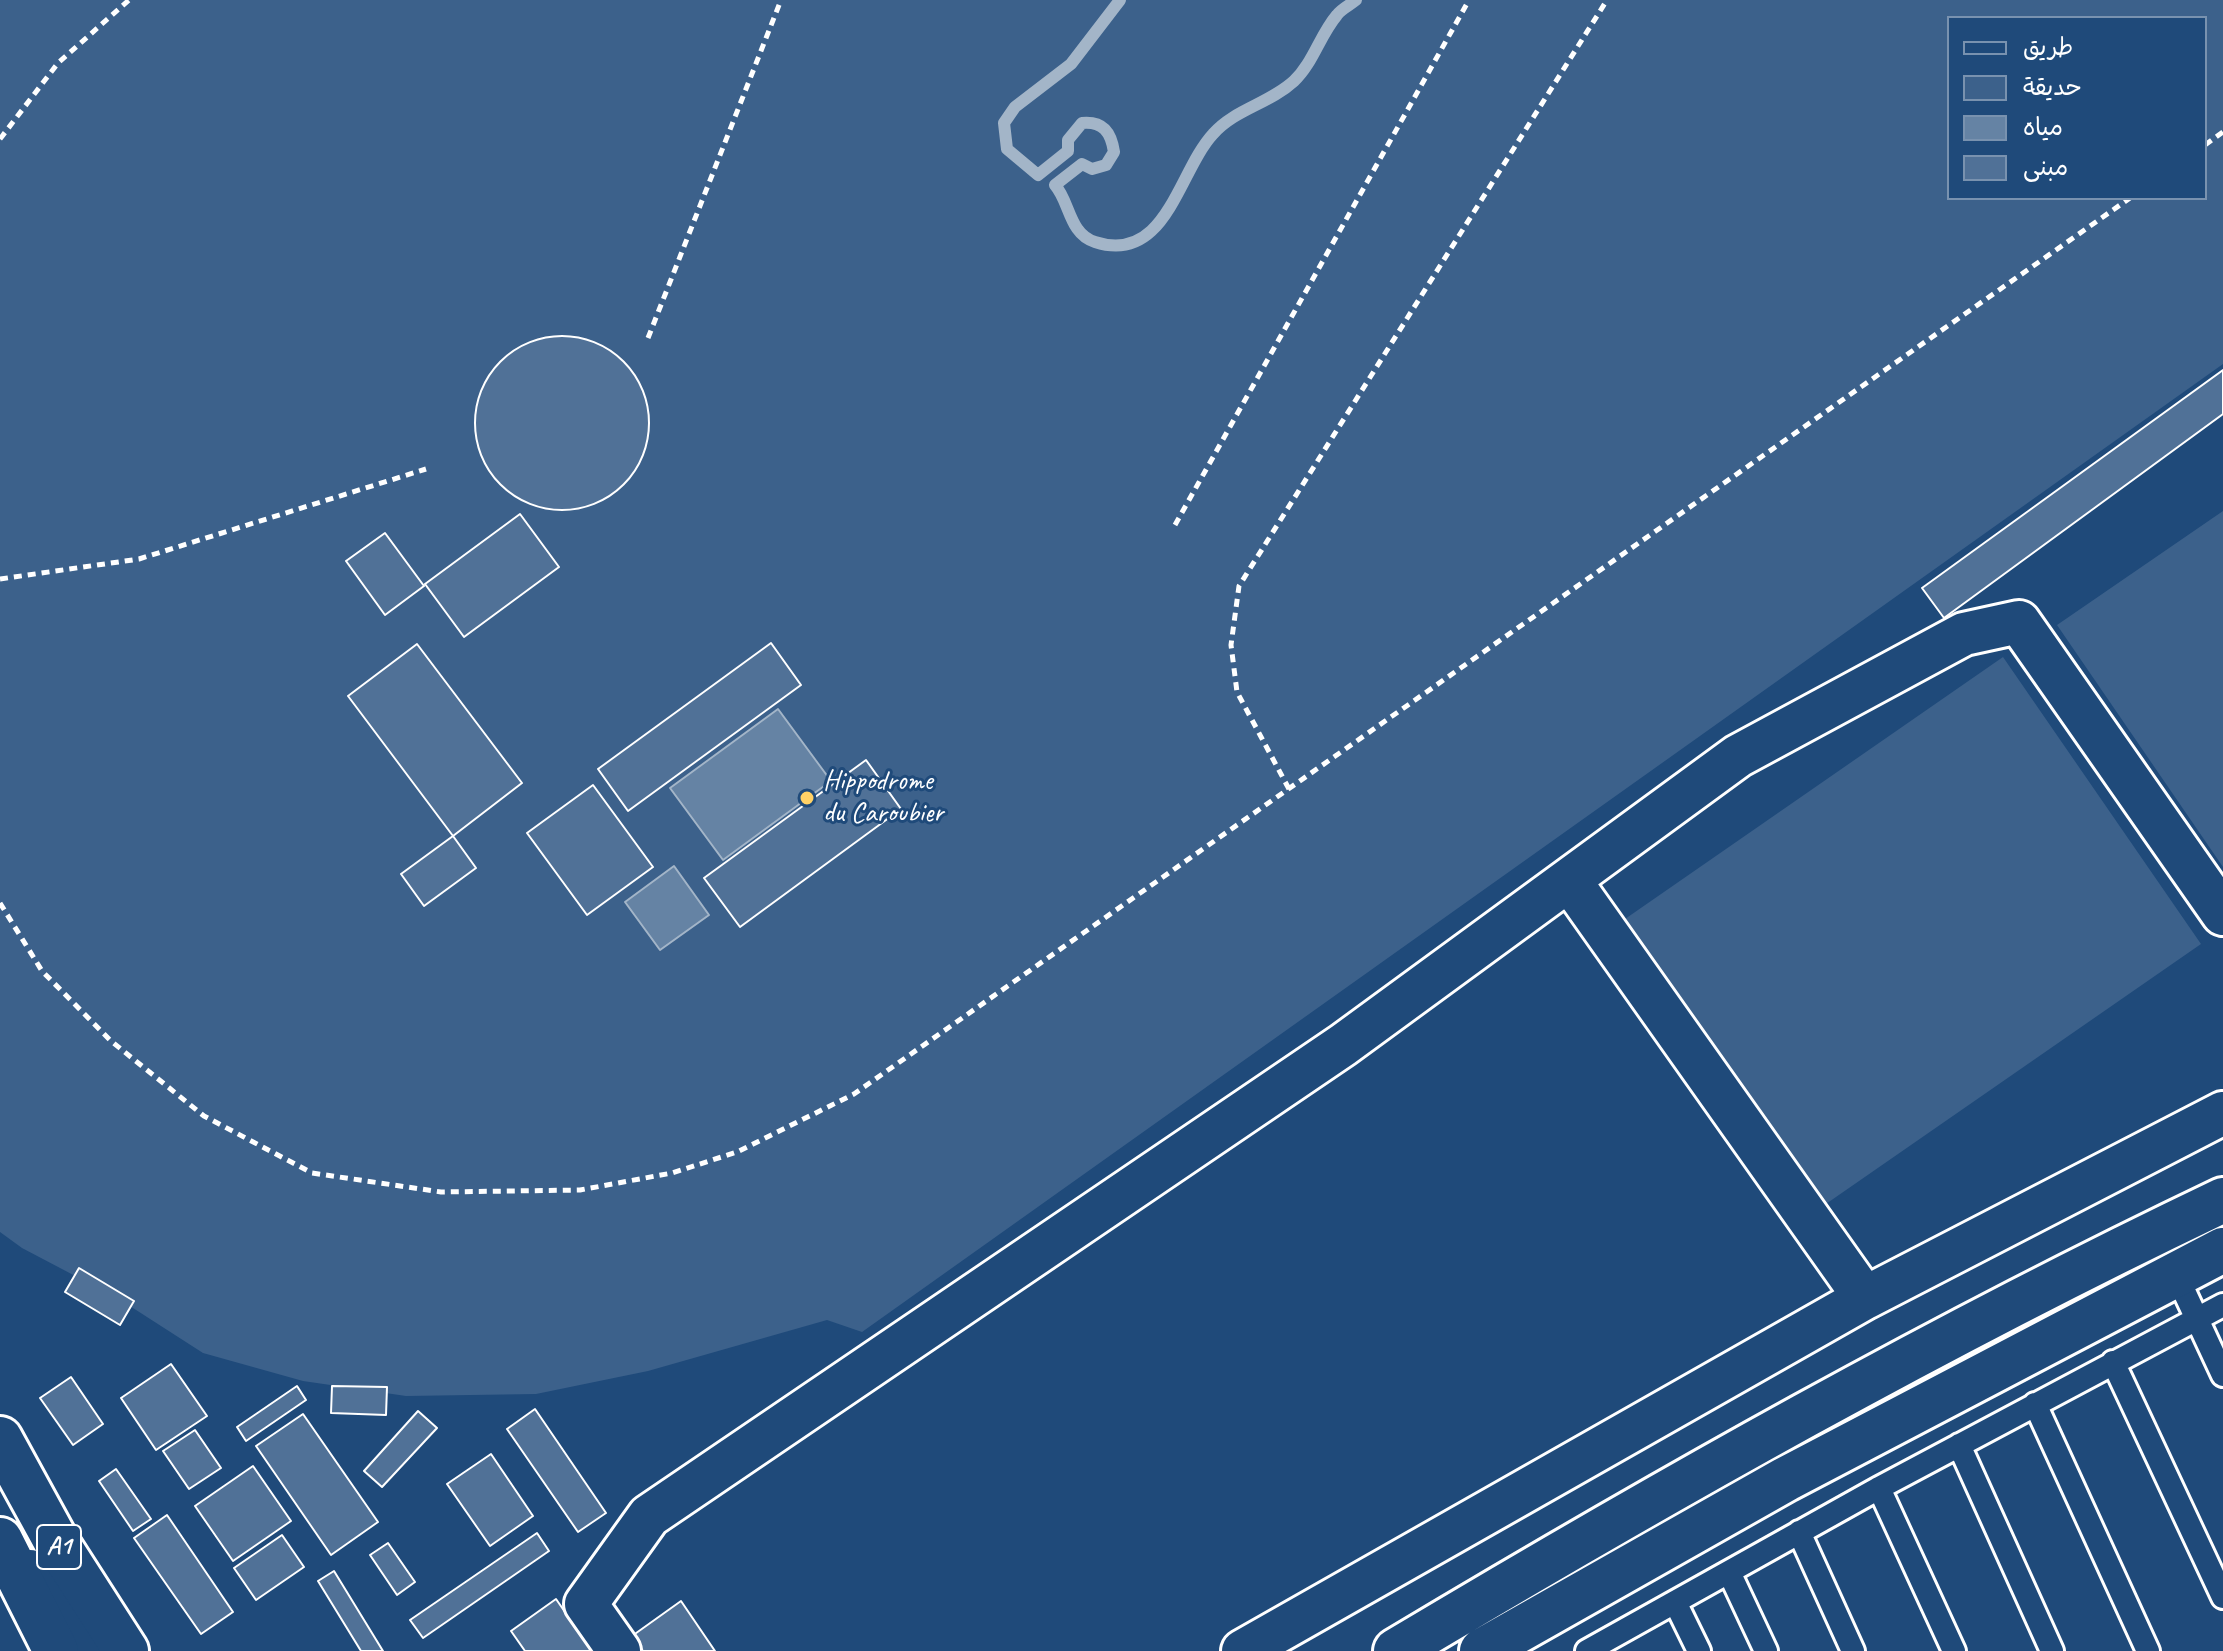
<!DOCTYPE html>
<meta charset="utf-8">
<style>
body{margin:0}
#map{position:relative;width:2223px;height:1651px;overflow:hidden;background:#1f4a7a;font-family:Caveat,"Playpen Sans Arabic",sans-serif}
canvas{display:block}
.legend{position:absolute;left:1947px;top:16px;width:260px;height:184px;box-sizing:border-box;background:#1f4a7a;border:2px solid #7992af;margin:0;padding:10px 14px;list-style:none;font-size:24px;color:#fff}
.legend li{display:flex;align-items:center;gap:16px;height:40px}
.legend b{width:40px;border:2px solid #7992af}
</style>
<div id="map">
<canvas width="2223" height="1651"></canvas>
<ul class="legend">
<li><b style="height:10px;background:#1f4a7a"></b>طريق</li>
<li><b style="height:22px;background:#3c618b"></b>حديقة</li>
<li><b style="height:22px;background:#6583a4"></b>مياه</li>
<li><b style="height:22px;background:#507197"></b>مبنى</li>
</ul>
</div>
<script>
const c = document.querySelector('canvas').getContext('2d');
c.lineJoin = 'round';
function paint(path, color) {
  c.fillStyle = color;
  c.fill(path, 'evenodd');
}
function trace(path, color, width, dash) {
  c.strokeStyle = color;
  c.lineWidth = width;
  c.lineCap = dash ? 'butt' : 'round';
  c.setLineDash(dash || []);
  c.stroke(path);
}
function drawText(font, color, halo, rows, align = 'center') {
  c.font = font + ' Caveat,sans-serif';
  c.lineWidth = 6;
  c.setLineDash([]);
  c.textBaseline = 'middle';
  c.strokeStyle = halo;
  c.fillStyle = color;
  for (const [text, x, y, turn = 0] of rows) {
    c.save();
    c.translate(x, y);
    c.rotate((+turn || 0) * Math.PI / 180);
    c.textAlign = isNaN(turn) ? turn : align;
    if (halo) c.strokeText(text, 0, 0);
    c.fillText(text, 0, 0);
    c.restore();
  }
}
const green = new Path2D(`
 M 0,0 L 2223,0 L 2223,364 L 862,1332 L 827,1320 L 648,1371 L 536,1394 L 406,1396 L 303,1381 L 203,1353 L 119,1299 L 22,1248 L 0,1232 ZM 1949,18 L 2205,18 L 2205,198 L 1949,198 Z
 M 2223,511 L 2223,867 L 2057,625 Z
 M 2003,657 L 2201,944 L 1823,1206 L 1625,919 Z`);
const water = new Path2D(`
 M 778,709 L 831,781 L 723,860 L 670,788 Z
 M 674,866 L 709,915 L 660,950 L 625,902 Z`);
const stream = new Path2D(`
 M 1120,0 L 1071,64 L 1015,107 L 1004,123 L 1007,149 L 1038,175 L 1068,151 L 1068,140 L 1082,123 C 1103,121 1111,132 1114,152 L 1106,165 L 1092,169 L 1082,164 L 1055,185 C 1070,202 1069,234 1095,242 C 1166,265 1178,172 1213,134 C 1235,109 1269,104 1294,81 C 1313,63 1320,35 1337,15 C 1341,9 1350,5 1356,0`);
const building = new Path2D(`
 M475 423a87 87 0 1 1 174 0a87 87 0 1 1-174 0Z
 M 2223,370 L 2223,414 L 1944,618 L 1922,588 Z
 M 520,514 L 559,567 L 464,637 L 425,584 Z
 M 385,533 L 424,586 L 385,615 L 346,561 Z
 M 771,643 L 801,685 L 628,811 L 598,769 Z
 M 417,644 L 522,783 L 453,836 L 348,696 Z
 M 866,760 L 901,809 L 740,927 L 704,878 Z
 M 593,785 L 653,867 L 587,915 L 527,833 Z
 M 453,836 L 476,868 L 424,906 L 401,874 Z
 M 79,1268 L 134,1301 L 120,1325 L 65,1292 Z
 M 171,1364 L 207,1416 L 156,1450 L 121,1398 Z
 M 71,1377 L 103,1424 L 73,1445 L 40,1398 Z
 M 297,1386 L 306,1400 L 246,1441 L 237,1427 Z
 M 332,1386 L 387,1387 L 386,1415 L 331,1413 Z
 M 535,1409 L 606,1513 L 578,1532 L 507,1429 Z
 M 418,1411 L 437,1428 L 382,1487 L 364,1471 Z
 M 303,1414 L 378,1522 L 331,1555 L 256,1446 Z
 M 195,1430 L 221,1468 L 189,1489 L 163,1451 Z
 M 491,1454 L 533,1516 L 490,1546 L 447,1484 Z
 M 253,1466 L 291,1521 L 233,1561 L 195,1506 Z
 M 116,1469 L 151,1519 L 133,1531 L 99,1481 Z
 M 167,1515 L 233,1612 L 201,1634 L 134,1538 Z
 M 537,1533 L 549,1551 L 423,1638 L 410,1620 Z
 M 282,1535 L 304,1567 L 256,1600 L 234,1568 Z
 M 388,1543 L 415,1582 L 397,1595 L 370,1555 Z
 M 334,1571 L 383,1651 L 361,1651 L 318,1581 Z
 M 556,1599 L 592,1651 L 525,1651 L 511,1631 Z
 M 681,1601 L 715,1651 L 643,1651 L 632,1636 Z`);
const path = new Path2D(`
 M 0,139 L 58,63 L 129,0
 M 2205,145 L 2223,132
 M 648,338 L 781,0
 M 1175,525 L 1469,0
 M 0,579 L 139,559 L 426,469
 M 1289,789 L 1237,692 L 1231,645 L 1239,586 L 1607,0
 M 0,903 L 42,971 L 111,1041 L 204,1116 L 312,1173 L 441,1192 L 580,1190 L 672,1173 L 737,1152 L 854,1094 L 2130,198`);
const lane = new Path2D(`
 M 2176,1274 L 2223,1375
 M 2113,1362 L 2223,1597
 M 2035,1404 L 2148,1651
 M 1959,1445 L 2052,1651
 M 1879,1488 L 1954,1651
 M 1799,1532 L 1853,1651
 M 1729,1572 L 1766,1651
 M 1675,1602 L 1699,1651
 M 1587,1651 L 1879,1488 L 2223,1305`);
const street = new Path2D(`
 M 1570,881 L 1865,1298
 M 619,1651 L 586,1604 L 649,1516 L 1343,1045 L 1738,756 L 1964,634 L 2019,622 L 2223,914
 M 1243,1651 L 1865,1298 L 2223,1113`);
const secondary = new Path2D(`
 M 30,1572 L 87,1651
 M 1396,1651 C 1665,1490 1940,1335 2223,1200
 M 1482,1651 L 1786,1479 L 2223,1250`);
const highway = new Path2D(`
 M 0,1439 L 58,1545 L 126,1651
 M 0,1540 L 56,1651`);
const markers = [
 [807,798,8,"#ffd166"]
];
const shields = [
 [59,1547,44]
];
const shieldNames = [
 ["A1",59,1547]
];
const poiNames = [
 ["Hippodrome",823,782],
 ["du Caroubier",823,814]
];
paint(green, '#3c618b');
paint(water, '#6583a4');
trace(water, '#a3b5c8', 2);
trace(stream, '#a3b5c8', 12);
paint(building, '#507197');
trace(building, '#fff', 2);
trace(lane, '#fff', 28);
trace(street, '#fff', 48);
trace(secondary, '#fff', 50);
trace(highway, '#fff', 50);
trace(path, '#fff', 5, [8, 6]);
trace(lane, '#1f4a7a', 22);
trace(street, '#1f4a7a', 42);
trace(secondary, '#1f4a7a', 44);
trace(highway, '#1f4a7a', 44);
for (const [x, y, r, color] of markers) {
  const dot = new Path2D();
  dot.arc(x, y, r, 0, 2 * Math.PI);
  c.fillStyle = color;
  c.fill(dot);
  trace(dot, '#1f4a7a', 3);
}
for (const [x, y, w] of shields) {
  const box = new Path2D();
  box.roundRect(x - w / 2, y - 22, w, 44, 6);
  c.fillStyle = '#1f4a7a';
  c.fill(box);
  trace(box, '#fff', 2);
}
drawText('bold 26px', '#fff', null, shieldNames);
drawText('28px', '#fff', '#1f4a7a', poiNames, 'left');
</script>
